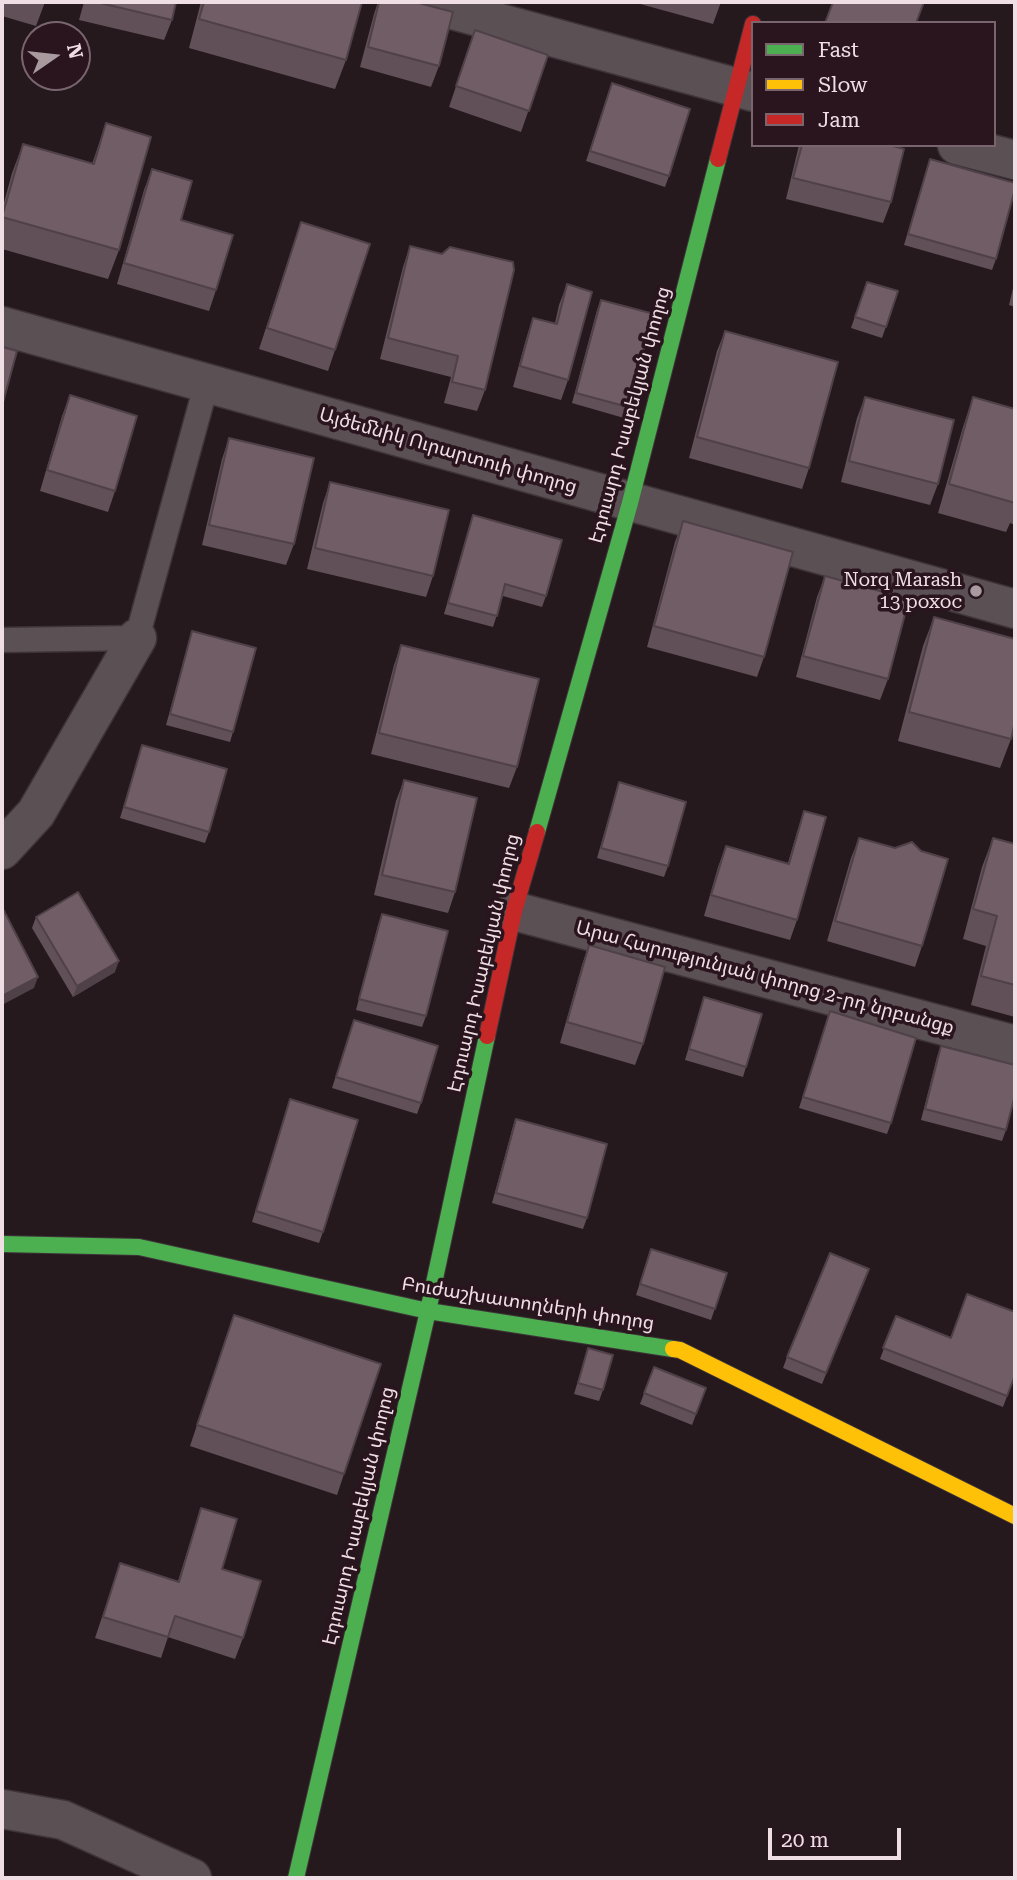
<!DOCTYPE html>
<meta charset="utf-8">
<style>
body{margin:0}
#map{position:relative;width:1017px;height:1880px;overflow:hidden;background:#25191e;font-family:"Roboto Serif",serif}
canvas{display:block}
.frame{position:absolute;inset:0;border:4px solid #efdfe5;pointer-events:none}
.legend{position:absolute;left:751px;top:21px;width:245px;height:126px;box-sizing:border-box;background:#2a141d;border:2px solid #79656d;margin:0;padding:9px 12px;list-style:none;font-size:21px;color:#efdfe5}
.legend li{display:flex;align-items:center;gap:14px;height:35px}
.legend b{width:35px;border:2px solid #79656d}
.north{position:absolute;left:21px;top:21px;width:70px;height:70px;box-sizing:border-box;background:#2a141d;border:2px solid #79656d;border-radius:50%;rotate:76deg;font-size:19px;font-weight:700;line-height:28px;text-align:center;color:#efdfe5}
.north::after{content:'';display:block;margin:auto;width:24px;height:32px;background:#a89a9f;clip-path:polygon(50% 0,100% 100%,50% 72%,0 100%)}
.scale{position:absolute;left:768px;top:1828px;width:133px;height:32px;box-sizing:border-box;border:4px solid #efdfe5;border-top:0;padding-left:9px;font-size:21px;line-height:24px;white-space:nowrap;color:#efdfe5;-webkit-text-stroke:5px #2a141d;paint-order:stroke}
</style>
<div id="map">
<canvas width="1017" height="1880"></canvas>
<div class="frame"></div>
<ul class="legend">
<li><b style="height:9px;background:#4caf50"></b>Fast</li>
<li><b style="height:9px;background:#ffc107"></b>Slow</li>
<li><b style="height:9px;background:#c62828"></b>Jam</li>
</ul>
<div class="north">N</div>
<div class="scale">20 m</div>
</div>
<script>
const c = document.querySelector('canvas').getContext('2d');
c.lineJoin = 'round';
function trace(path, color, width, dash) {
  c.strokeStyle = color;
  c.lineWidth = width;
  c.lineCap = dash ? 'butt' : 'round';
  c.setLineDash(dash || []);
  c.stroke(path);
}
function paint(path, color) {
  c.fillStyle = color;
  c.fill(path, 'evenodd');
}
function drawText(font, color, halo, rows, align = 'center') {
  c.font = font + ' "Roboto Serif","Noto Sans Armenian",serif';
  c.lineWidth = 7;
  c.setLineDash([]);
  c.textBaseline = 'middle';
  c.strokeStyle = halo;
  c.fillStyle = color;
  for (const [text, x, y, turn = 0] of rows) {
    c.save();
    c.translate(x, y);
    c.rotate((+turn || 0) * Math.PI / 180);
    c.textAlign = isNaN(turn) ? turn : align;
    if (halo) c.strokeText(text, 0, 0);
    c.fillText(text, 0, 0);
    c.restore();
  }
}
const lane = new Path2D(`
 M 2,640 L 137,638 L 207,382`);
const street = new Path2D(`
 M 423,2 L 753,92
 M 957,145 L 1015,160
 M 2,326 L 1015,609
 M 2,850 L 36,813 L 137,638
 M 514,911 L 1015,1045
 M 2,1809 L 63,1820 L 192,1878`);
const fast = new Path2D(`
 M 537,832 L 630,503 L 718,159
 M 2,1244 L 139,1247 L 428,1311 L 673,1349
 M 296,1878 L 428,1311 L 487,1036`);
const slow = new Path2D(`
 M 673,1349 L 680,1350 L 1015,1516`);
const jam = new Path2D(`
 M 718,159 L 753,24
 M 487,1036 L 514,911 L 537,832`);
const wall = new Path2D(`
 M 2,2 L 45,2 L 36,26 L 2,16 Z
 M 84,2 L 176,2 L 172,20 L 164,40 L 79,20 Z
 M 201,2 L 362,2 L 346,60 L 335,89 L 189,48 Z
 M 378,2 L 415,2 L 439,66 L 431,87 L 360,67 L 374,14 Z
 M 633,2 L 721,2 L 713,24 Z
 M 475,30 L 548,55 L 521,132 L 449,107 Z
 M 612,83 L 669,176 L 665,187 L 586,161 Z
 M 106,123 L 119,250 L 108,279 L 2,249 L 2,210 L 12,173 L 23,144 L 92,164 Z
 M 799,145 L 889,145 L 891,202 L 883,223 L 786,199 Z
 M 930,159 L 996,259 L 992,270 L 904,245 Z
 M 152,169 L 181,220 L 216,290 L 209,311 L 117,284 L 144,190 Z
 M 301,222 L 335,350 L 328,371 L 259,349 Z
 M 410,246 L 485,390 L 477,411 L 444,403 L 451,377 L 380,359 L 403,267 Z
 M 1015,280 L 1015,307 L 1009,305 Z
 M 867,282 L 898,291 L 882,338 L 851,328 Z
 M 567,284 L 568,380 L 561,400 L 513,387 L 526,339 L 533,318 L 555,323 L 559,305 Z
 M 601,300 L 628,407 L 624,418 L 572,403 L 597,310 Z
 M 725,331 L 809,468 L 802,489 L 689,458 L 717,351 Z
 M 70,395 L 115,491 L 108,512 L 40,491 L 62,416 Z
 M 865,397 L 938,484 L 930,505 L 841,482 L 857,418 Z
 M 973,397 L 1015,409 L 1015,525 L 1010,523 L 1006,532 L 938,513 L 963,427 Z
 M 229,438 L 294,544 L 286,565 L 202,545 L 222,459 Z
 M 330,482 L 433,576 L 426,597 L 307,569 L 323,503 Z
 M 473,515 L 546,596 L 542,607 L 503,596 L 493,627 L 444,614 Z
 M 683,521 L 764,657 L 757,677 L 647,647 L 675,542 Z
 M 825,576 L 888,679 L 880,700 L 796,677 L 817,597 Z
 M 934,617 L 1011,739 L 1000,768 L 898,741 L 923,646 Z
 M 192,631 L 233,732 L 230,742 L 166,725 Z
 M 401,645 L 517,767 L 509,788 L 371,754 L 394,665 Z
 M 142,745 L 209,832 L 205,843 L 120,818 Z
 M 404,780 L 455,892 L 448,913 L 374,895 L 396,801 Z
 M 619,782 L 668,866 L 664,877 L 597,858 Z
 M 804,811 L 797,920 L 790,940 L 704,916 L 718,867 L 726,846 L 788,863 L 797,832 Z
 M 859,838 L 922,946 L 915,967 L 827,941 L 851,858 Z
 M 993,838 L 1015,844 L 1015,1017 L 971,1005 L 986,946 L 963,939 L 982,867 Z
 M 382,914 L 426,1016 L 422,1027 L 356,1010 L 378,925 Z
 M 36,917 L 115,972 L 73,997 L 32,928 Z
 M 589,945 L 643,1044 L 635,1065 L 560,1043 L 582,965 Z
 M 704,997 L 746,1067 L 743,1077 L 685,1060 Z
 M 830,1011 L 891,1123 L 887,1134 L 799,1108 Z
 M 354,1020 L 421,1103 L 417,1114 L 332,1088 Z
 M 941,1046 L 1006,1130 L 1002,1141 L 921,1120 L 937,1057 Z
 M 290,1099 L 323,1232 L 319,1243 L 252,1222 Z
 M 515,1119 L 587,1218 L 583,1229 L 492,1203 L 512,1130 Z
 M 651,1249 L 727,1273 L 711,1320 L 636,1295 Z
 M 869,1269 L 822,1384 L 783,1368 L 787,1357 Z
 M 896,1316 L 1015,1375 L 1003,1407 L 880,1359 Z
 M 227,1335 L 344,1474 L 337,1495 L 190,1446 Z
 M 588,1348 L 603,1390 L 599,1401 L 574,1394 Z
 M 654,1367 L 706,1388 L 692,1425 L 640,1404 Z
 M 201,1508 L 222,1569 L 243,1638 L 235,1659 L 168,1637 L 161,1658 L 95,1638 L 120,1563 L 178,1581 Z`);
const shadedWall = new Path2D(`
 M 119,961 L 115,972 L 73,997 L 77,986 Z
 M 38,977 L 34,988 L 2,1005 L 2,996 Z`);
const building = new Path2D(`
 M 96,2 L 176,2 L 172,20 Z
 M 204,2 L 362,2 L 346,60 L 199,19 Z
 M 379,2 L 415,2 L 453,12 L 439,66 L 368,47 Z
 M 833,2 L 924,2 L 916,23 L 825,23 Z
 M 475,30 L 548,55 L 529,111 L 456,86 Z
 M 612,83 L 690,109 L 669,176 L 590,151 Z
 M 106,123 L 151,137 L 119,250 L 2,217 L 23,144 L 94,164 Z
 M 802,145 L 889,145 L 904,149 L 891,202 L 793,178 Z
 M 930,159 L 1015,183 L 1015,189 L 996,259 L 908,234 Z
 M 152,169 L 192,181 L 181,220 L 233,235 L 216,290 L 124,263 Z
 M 301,222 L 370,244 L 335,350 L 267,328 Z
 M 410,246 L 442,254 L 450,247 L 513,262 L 514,270 L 485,390 L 452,382 L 458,356 L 388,338 Z
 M 867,282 L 898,291 L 886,327 L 855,317 Z
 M 567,284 L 592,292 L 568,380 L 520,366 L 533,318 L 557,324 Z
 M 601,300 L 654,314 L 628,407 L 576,393 Z
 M 725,331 L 838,362 L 809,468 L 697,437 Z
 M 2,347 L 17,351 L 2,406 Z
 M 70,395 L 137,416 L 115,491 L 47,470 Z
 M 865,397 L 954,420 L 938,484 L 849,461 Z
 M 973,397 L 1015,409 L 1015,503 L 949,484 Z
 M 229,438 L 314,458 L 294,544 L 209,525 Z
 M 330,482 L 449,510 L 433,576 L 315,548 Z
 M 473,515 L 562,540 L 546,596 L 505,584 L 497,616 L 448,603 Z
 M 683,521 L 793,552 L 764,657 L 654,626 Z
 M 825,576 L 909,599 L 888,679 L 803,656 Z
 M 934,617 L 1015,639 L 1015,722 L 1011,739 L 909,712 Z
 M 192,631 L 256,648 L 233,732 L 170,714 Z
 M 401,645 L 539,679 L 517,767 L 379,733 Z
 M 142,745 L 227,769 L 209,832 L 124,807 Z
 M 404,780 L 477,798 L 455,892 L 382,875 Z
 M 619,782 L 686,802 L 668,866 L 601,848 Z
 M 804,811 L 826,817 L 797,920 L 711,895 L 726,846 L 789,864 Z
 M 859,838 L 895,848 L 912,842 L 921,851 L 948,859 L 922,946 L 835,921 Z
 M 993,838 L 1015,844 L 1015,985 L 981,976 L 997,916 L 973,909 Z
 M 78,892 L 119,961 L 77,986 L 36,917 Z
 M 2,907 L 38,977 L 2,996 Z
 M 382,914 L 448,931 L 426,1016 L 359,999 Z
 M 589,945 L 665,967 L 643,1044 L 567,1022 Z
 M 704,997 L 762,1014 L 746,1067 L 689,1049 Z
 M 830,1011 L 916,1038 L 891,1123 L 803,1097 Z
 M 354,1020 L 438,1046 L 421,1103 L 336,1077 Z
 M 941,1046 L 1015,1065 L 1015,1095 L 1006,1130 L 925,1109 Z
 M 290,1099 L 358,1120 L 323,1232 L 256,1211 Z
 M 516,1119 L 607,1144 L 587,1218 L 496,1193 Z
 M 651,1249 L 727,1273 L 715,1309 L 640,1284 Z
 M 830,1253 L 869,1269 L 826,1373 L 787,1357 Z
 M 967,1294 L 1015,1312 L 1015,1375 L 1007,1396 L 883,1348 L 896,1316 L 951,1338 Z
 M 234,1315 L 381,1364 L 344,1474 L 197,1425 Z
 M 588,1348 L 613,1355 L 603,1390 L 578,1383 Z
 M 654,1367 L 706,1388 L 696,1414 L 644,1393 Z
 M 201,1508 L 237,1519 L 222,1569 L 261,1581 L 243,1638 L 175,1616 L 168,1637 L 103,1617 L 120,1563 L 179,1582 Z`);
const markers = [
 [976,591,7,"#a89a9f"]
];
const streetNames = [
 ["Էդուարդ Իսաբեկյան փողոց",630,415,-75],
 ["Այծեմնիկ Ուրարտուի փողոց",448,451,16],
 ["Էդուարդ Իսաբեկյան փողոց",484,963,-77],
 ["Արա Հարությունյան փողոց 2-րդ նրբանցք",765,978,15],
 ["Բուժաշխատողների փողոց",528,1304,9],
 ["Էդուարդ Իսաբեկյան փողոց",359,1516,-77]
];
const poiNames = [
 ["Norq Marash",962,580],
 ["13 poxoc",962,602]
];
trace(lane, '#3e3438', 27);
trace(street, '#3e3438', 41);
trace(fast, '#3e3438', 18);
trace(slow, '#3e3438', 18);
trace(jam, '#3e3438', 18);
trace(lane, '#5b5155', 24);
trace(street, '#5b5155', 38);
trace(fast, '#4caf50', 16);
trace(slow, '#ffc107', 16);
trace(jam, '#c62828', 16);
paint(wall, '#615058');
paint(shadedWall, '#4f4147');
paint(building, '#715d66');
trace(building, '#4f4147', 2);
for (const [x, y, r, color] of markers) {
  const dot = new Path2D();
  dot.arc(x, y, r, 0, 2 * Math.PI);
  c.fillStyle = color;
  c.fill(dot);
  trace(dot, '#2a141d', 2.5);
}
drawText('19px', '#efdfe5', '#2a141d', streetNames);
drawText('19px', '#efdfe5', '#2a141d', poiNames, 'right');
</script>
